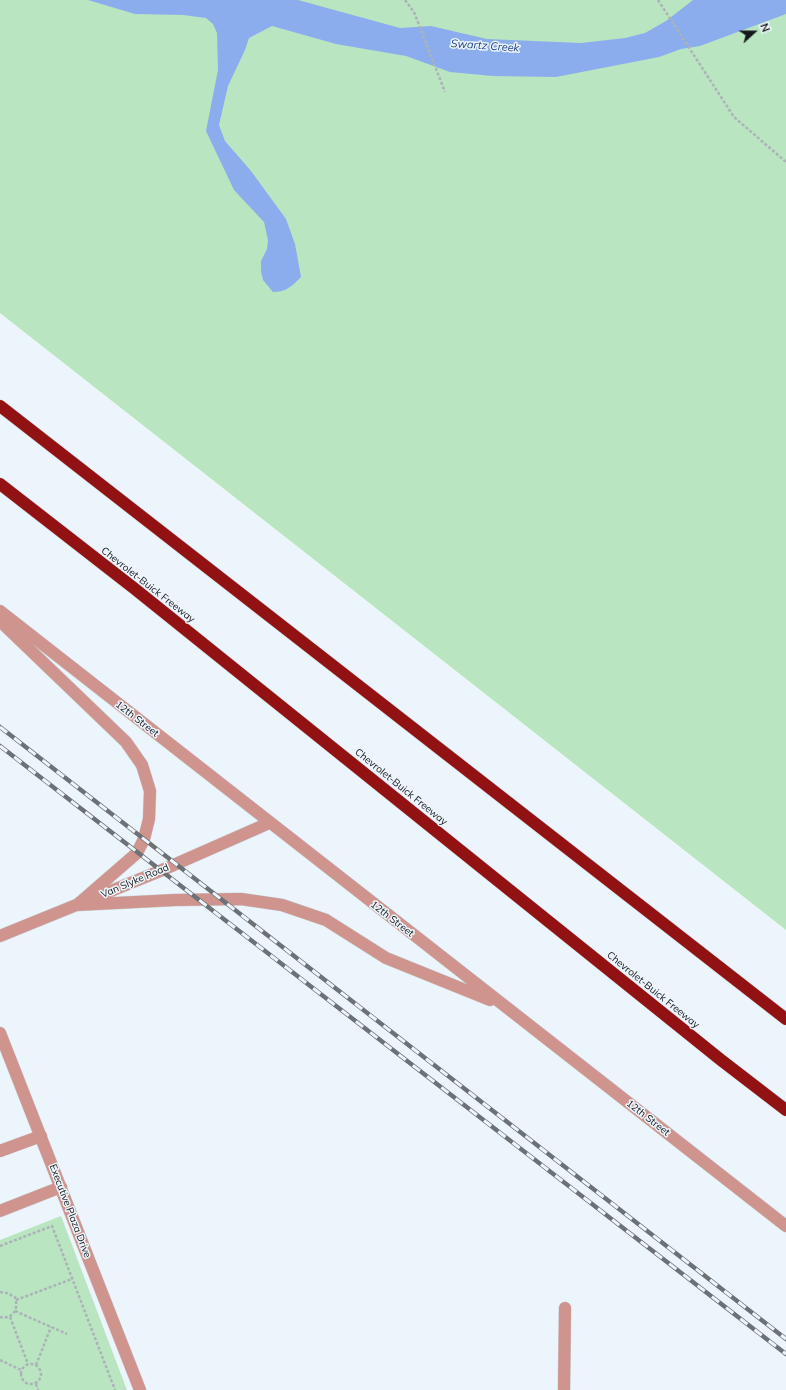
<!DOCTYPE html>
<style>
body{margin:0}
#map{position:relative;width:786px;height:1390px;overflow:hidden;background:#edf5fc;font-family:Mulish,sans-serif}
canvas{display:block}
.north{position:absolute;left:734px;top:12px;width:40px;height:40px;-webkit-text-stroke:3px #edf5fc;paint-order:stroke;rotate:69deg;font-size:11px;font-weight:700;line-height:16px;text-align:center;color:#16191b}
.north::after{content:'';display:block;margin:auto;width:14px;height:18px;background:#16191b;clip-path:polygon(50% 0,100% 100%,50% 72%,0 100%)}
</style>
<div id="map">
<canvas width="786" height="1390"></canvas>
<div class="north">N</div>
</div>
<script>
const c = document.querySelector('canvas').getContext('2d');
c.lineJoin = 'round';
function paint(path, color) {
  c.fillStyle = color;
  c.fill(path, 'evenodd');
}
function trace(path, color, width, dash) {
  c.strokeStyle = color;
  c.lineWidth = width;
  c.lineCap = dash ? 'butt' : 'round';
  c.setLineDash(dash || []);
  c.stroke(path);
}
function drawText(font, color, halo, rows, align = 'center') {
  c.font = font + ' Mulish,sans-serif';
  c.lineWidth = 3;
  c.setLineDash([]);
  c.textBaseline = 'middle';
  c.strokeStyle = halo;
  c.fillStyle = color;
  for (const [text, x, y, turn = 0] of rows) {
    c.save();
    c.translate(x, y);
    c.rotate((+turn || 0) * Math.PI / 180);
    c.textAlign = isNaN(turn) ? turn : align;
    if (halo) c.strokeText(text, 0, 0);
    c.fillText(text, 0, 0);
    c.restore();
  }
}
const green = new Path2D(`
 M 0,0 L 786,0 L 786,930 L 0,313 Z
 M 61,1216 L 127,1390 L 0,1390 L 0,1240 Z`);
const water = new Path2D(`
 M 88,0 L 298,0 L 400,28 L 431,26 L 487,39 L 581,43 L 625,38 L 645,33 L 666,21 L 693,0 L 786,0 L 786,14 L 700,46 L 681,49 L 659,57 L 556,77 L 493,76 L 450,72 L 406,56 L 336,44 L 272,26 L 249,38 L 245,50 L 228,86 L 219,125 L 225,141 L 251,171 L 286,219 L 295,244 L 301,277 C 292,286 286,292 273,292 L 263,280 L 261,271 L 261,261 L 267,249 L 268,240 L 264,222 L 234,190 L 206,131 L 218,70 L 217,33 L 213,24 L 206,18 L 183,15 L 135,14 Z`);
const path = new Path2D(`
 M 405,0 L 414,12 L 445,92
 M 658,0 L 734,117 L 786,162
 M 0,1246 L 52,1226 L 115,1390
 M 0,1292 L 7,1293 L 15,1297 C 19,1309 13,1320 0,1317
 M 16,1300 L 72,1279
 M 15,1311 L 67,1334
 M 10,1317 L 28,1364
 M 0,1360 L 21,1370
 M21 1374a10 10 0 1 1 20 0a10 10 0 1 1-20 0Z
 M 36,1365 L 51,1327
 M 36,1384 L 38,1390`);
const minor = new Path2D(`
 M 0,611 L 786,1226
 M 0,621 L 126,742 L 142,765 L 150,791 L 149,819 L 144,839 L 137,853 L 77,905
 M 77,905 L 175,900 L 241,899 L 282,905 L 326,920 L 386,958 L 490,1000
 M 0,936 L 160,871 L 269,823
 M 0,1033 L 140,1390
 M 0,1151 L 41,1136
 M 0,1211 L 61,1187
 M 564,1390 L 565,1308`);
const highway = new Path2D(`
 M 0,406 L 786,1019
 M 0,484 L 135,589 L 721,1060 L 786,1110`);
const rail = new Path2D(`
 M 0,727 L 786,1339
 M 0,746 L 786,1354`);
const streetNames = [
 ["Chevrolet-Buick Freeway",148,585,38],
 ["12th Street",137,719,38],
 ["Chevrolet-Buick Freeway",401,787,39],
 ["Van Slyke Road",135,881,-23],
 ["12th Street",392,919,38],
 ["Chevrolet-Buick Freeway",653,990,39],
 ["12th Street",648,1118,38],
 ["Executive Plaza Drive",70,1211,69]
];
const waterNames = [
 ["Swartz Creek",485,46,4]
];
paint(green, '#b9e5c1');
paint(water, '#8caded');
trace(minor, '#cbd2d8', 13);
trace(highway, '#cbd2d8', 13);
trace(path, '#acb3b8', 2.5, [3, 2]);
trace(minor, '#cf948d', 12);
trace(highway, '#921214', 12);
trace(rail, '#6c7175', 4.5);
trace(rail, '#edf5fc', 3, [9]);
drawText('10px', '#16191b', '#edf5fc', streetNames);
drawText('italic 11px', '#21428d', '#edf5fc', waterNames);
</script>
